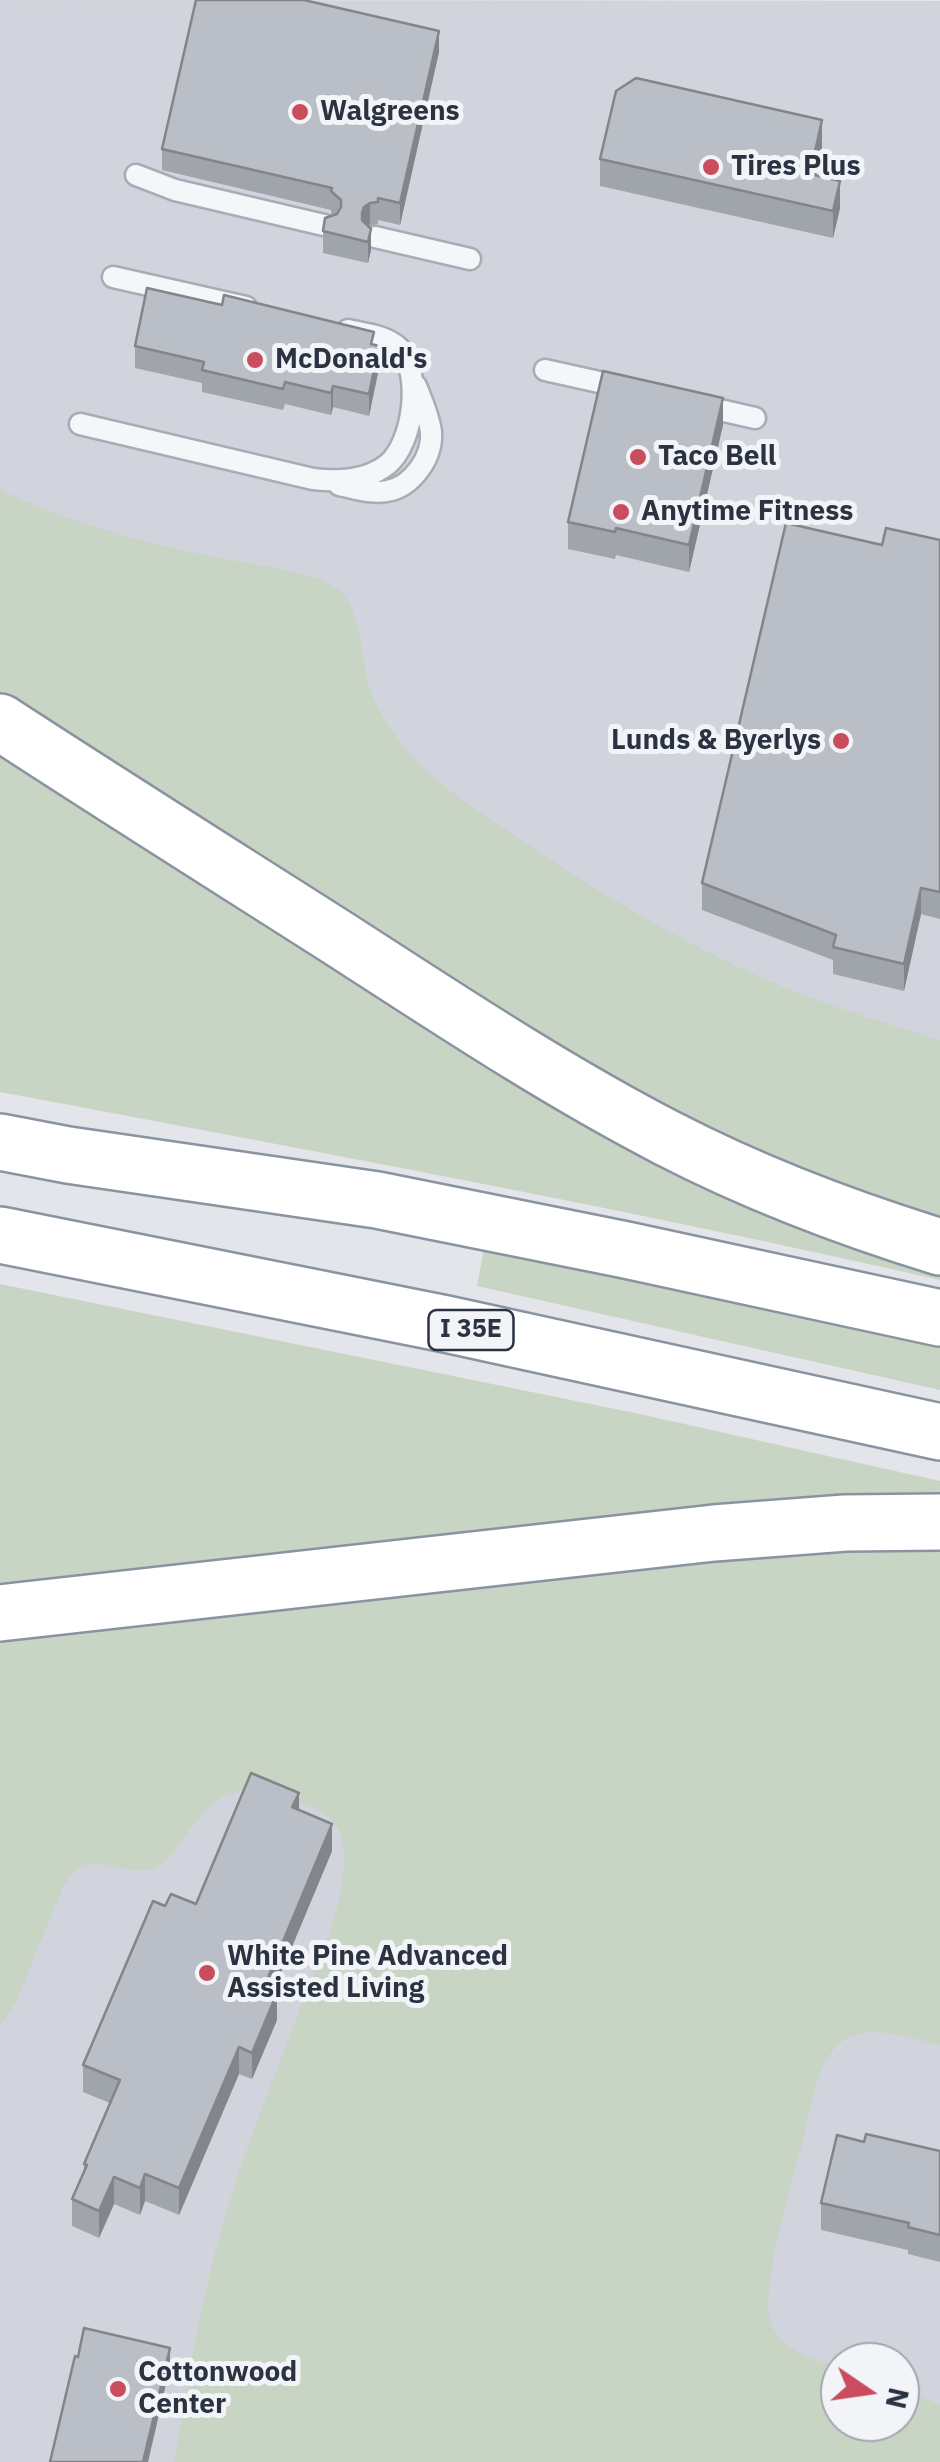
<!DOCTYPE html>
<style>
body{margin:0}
#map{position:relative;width:940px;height:2462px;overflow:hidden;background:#e3e5ea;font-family:"IBM Plex Sans",sans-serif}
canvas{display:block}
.north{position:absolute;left:820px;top:2342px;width:100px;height:100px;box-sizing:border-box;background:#f2f4f8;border:2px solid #a2a7af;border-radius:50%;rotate:103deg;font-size:28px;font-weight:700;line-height:40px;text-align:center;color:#2b3342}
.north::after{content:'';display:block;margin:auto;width:35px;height:45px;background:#c94d5d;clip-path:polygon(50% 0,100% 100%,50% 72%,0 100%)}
</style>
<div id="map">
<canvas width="940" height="2462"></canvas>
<div class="north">N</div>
</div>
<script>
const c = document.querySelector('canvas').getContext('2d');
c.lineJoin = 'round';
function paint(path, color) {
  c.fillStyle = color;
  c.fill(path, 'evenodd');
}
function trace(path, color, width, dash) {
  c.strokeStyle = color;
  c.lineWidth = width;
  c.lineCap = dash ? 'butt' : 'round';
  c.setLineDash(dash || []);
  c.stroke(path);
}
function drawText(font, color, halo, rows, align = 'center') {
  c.font = font + ' "IBM Plex Sans",sans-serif';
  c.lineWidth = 10;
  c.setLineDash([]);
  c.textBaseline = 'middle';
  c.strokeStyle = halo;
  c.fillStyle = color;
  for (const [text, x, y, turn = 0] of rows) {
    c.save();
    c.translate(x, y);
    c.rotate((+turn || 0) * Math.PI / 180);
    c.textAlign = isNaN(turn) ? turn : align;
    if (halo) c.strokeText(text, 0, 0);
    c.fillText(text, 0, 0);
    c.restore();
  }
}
const built = new Path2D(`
 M 0,0 L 940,1 L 940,1200 L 0,658 Z
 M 940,1602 L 940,2462 L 0,2462 L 0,1697 ZM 840,2362 L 900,2362 L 900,2422 L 840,2422 Z`);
const green = new Path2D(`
 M 0,490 C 56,516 112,534 172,548 C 204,555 236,561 269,567 C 290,572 315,575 334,586 C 363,605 359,660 371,691 C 379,711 391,733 406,749 C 437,786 478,811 518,838 C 588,886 664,932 741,968 C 804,998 873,1020 940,1040 L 940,1223 L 802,1175 L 622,1088 L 0,696 Z
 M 0,750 L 940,1268 L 940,1280 C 628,1209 314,1151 0,1092 Z
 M 484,1249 L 940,1346 L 940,1390 L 477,1286 Z
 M 0,1284 L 635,1413 L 940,1481 L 940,1494 C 809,1490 678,1510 548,1525 C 366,1547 183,1570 0,1587 Z
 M 940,1537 L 940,2045 C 912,2039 870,2022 844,2040 C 833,2048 826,2059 821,2071 C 812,2094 808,2120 802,2144 C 792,2181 759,2292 771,2324 C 781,2351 816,2360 840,2368 L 840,2422 L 900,2422 L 900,2387 L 940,2405 L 940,2462 L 174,2462 C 189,2378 202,2292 227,2210 C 248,2140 276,2073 302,2004 C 321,1954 349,1900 343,1845 C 340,1813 309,1805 283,1796 C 216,1773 202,1819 165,1862 C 123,1891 95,1834 63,1887 L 16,2002 L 0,2026 L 0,1634 Z`);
const lane = new Path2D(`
 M 136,175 L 175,190 L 328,226
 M 375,237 L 470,259
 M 113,277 L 246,307
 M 545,370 L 626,388
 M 698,405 L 755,418
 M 80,424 L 313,479 C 338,482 367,481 388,464 C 413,443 423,373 399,348 C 385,335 365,334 348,330
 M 339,485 C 354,488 371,494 387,491 C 412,487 433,457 431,432 C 429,416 422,401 416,386`);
const highway = new Path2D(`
 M 0,722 C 112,795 225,866 338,938 C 445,1007 553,1079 667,1138 C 754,1183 846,1218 940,1247
 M 0,1142 L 68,1155 L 377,1200 L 626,1250 L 940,1318
 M 0,1235 L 446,1324 L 940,1432
 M 0,1613 L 714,1533 L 845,1523 L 940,1522`);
const wall = new Path2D(`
 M 439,52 L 400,225 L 378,220 L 378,224 L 368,226 L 371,250 L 368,263 L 323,253 L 323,231 L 334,215 L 331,213 L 331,210 L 162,170 L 162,149 Z
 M 822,147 L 816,175 L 840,208 L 833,238 L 600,186 L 600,159 Z
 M 374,345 L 379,368 L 369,416 L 333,407 L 331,415 L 285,404 L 283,410 L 202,392 L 202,383 L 135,368 L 135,346 Z
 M 723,425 L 689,572 L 616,555 L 615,559 L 568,549 L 568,522 Z
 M 940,540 L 940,919 L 921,914 L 904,991 L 833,974 L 833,960 L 702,910 L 702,883 L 882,545 Z
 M 332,1851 L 273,1991 L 277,2020 L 252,2079 L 239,2074 L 179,2215 L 145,2201 L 140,2215 L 114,2204 L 99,2238 L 72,2226 L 72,2199 L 84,2172 L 84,2164 L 110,2103 L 83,2092 L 83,2065 L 165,1906 L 196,1904 Z
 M 940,2151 L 940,2262 L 908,2254 L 908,2250 L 821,2230 L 821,2203 Z`);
const shadedWall = new Path2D(`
 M 439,31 L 439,52 L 400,225 L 400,203 Z
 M 822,120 L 822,147 L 810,201 L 810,174 Z
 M 840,181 L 840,208 L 833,238 L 833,211 Z
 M 370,203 L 370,224 L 364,228 L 362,213 L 364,207 Z
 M 371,229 L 371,250 L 368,263 L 368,242 Z
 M 379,346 L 379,368 L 369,416 L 369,394 Z
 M 333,386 L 333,407 L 331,415 L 331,393 Z
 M 723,398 L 723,425 L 689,572 L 689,545 Z
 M 921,888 L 921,914 L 904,991 L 904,964 Z
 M 299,1793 L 299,1820 L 292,1807 Z
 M 332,1824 L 332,1851 L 264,2014 L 264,1987 Z
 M 277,1993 L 277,2020 L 252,2079 L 252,2053 Z
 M 239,2047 L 239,2074 L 179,2215 L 179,2188 Z
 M 145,2174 L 145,2201 L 140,2215 L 140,2188 Z
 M 114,2177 L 114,2204 L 99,2238 L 99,2211 Z
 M 170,2348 L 170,2367 L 148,2462 L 143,2462 Z`);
const building = new Path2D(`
 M 196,0 L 304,0 L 439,31 L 400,203 L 378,198 L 378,202 L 370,203 L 364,207 L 362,213 L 362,220 L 371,229 L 368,242 L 323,231 L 325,218 L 337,214 L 341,207 L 341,200 L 331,191 L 332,188 L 162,149 Z
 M 636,78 L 822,120 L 810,174 L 840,181 L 833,211 L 600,159 L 616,91 Z
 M 147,288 L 222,305 L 224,295 L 374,332 L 371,344 L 379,346 L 369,394 L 333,386 L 331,393 L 285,382 L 283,389 L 202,370 L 204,362 L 135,346 Z
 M 603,371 L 723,398 L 689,545 L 616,528 L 615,532 L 568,522 Z
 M 786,523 L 882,545 L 886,528 L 940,540 L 940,892 L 921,888 L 904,964 L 833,947 L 836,935 L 702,883 Z
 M 251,1773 L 299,1793 L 292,1807 L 332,1824 L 264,1987 L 277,1993 L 252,2053 L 239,2047 L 179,2188 L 145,2174 L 140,2188 L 114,2177 L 99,2211 L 72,2199 L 87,2165 L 84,2164 L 120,2080 L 83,2065 L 153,1901 L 165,1906 L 171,1894 L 196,1904 Z
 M 866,2134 L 940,2151 L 940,2235 L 908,2227 L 909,2223 L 821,2203 L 837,2135 L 864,2142 Z
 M 84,2328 L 170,2348 L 143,2462 L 50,2462 L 75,2356 L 78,2357 Z`);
const markers = [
 [300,112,10,"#c94d5d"],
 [711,167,10,"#c94d5d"],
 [255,360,10,"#c94d5d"],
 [638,457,10,"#c94d5d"],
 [621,512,10,"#c94d5d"],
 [841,741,10,"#c94d5d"],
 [207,1973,10,"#c94d5d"],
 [118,2389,10,"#c94d5d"]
];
const shields = [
 [471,1330,85]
];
const shieldNames = [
 ["I 35E",471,1330]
];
const poiNames = [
 ["Walgreens",320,112],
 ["Tires Plus",731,167],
 ["McDonald's",275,360],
 ["Taco Bell",658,457],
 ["Anytime Fitness",641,512],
 ["Lunds & Byerlys",821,741,"right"],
 ["White Pine Advanced",227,1957],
 ["Assisted Living",227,1989],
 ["Cottonwood",138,2373],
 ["Center",138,2405]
];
paint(built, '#d1d4dc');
paint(green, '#c8d4c4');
trace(lane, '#a8acb4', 25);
trace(highway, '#8a93a0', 60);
trace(lane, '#f5f6f9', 20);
trace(highway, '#fff', 55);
paint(wall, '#a0a4ab');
paint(shadedWall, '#82868b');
paint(building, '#babfc7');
trace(building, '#82868b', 2.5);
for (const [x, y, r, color] of markers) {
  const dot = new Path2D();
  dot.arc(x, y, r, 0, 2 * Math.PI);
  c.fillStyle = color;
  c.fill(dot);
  trace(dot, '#f2f4f8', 4);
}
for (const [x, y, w] of shields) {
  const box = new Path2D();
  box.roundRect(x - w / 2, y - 20, w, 40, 8);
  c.fillStyle = '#f2f4f8';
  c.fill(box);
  trace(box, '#2b3342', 2.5);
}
drawText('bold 25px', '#2b3342', null, shieldNames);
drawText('bold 28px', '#2b3342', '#f2f4f8', poiNames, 'left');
</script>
